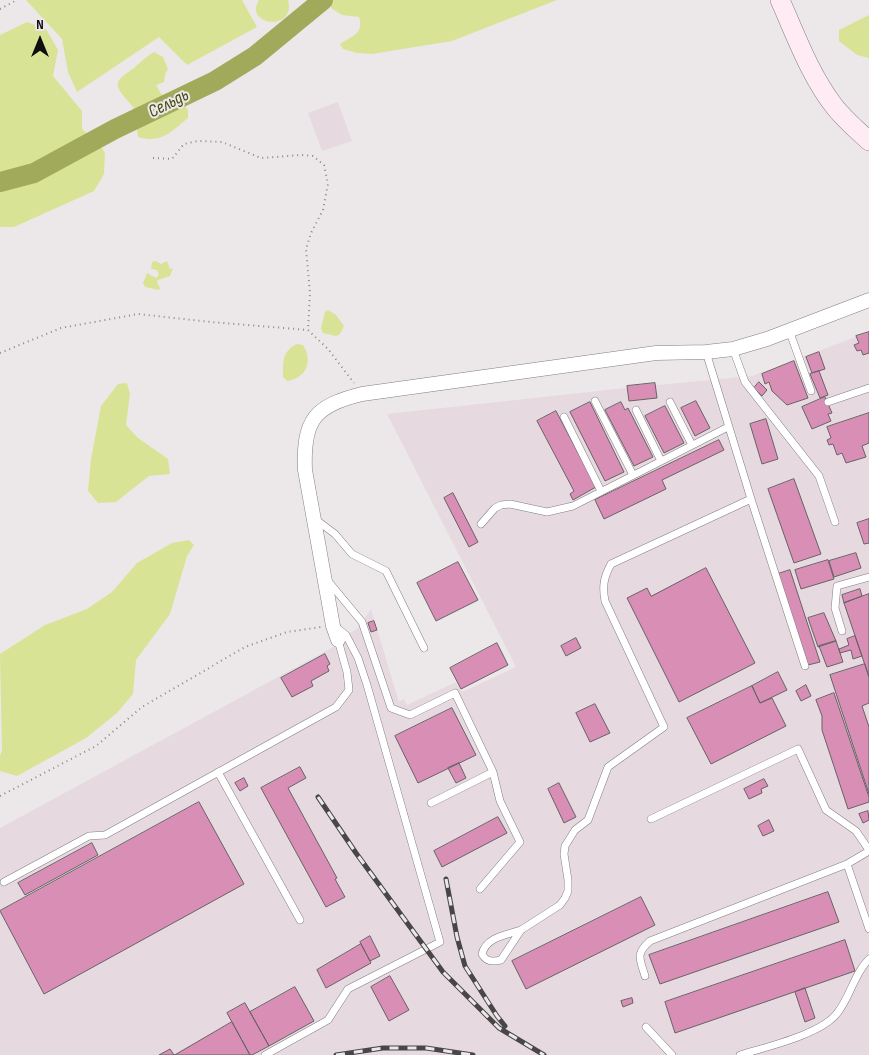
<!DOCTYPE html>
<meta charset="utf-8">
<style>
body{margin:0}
#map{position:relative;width:869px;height:1055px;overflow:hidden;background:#ece8ea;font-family:"Sofia Sans Condensed",sans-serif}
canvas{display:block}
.north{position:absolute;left:15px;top:15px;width:50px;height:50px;-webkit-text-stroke:4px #ece8ea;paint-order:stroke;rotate:0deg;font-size:14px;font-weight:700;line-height:20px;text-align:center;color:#100f0f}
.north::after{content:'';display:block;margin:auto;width:18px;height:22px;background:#100f0f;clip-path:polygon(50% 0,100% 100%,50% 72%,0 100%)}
</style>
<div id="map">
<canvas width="869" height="1055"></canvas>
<div class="north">N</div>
</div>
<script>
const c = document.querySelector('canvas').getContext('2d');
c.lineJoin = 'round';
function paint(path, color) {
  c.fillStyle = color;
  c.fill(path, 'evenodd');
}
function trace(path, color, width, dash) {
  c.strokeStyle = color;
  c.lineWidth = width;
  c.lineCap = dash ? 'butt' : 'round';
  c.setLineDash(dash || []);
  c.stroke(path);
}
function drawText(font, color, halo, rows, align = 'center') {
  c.font = font + ' "Sofia Sans Condensed",sans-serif';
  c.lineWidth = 4;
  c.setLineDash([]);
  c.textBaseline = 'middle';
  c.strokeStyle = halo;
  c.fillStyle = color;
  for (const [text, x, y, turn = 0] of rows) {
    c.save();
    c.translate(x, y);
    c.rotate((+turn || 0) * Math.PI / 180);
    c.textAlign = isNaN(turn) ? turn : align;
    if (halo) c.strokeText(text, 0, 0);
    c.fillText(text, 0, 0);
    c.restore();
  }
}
const built = new Path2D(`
 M 338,102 L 352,141 L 322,151 L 308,113 Z
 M 869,332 L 869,1055 L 0,1055 L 0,828 L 335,646 L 334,643 L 358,628 L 371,609 L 399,702 L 404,699 L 407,705 L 456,682 L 462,692 L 516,667 L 387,414 L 625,388 L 752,376 Z`);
const green = new Path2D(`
 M 26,0 L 242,0 L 257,27 L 187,65 L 159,37 L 77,92 L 68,72 L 62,39 Z
 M 259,0 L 288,0 C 297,32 243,26 259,0 Z
 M 331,0 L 557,0 L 452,41 L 372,54 L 357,53 L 343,49 L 340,44 C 352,36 364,34 359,17 L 342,15 L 331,8 Z
 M 869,15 L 869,58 L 857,55 L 839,41 L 839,30 Z
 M 27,22 L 46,29 L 58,50 L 53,76 L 82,111 L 82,129 L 100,145 L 105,153 L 104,174 L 94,191 L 14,227 L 0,227 L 0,35 Z
 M 154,52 L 163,57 L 168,69 L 165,74 L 164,82 L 156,85 L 161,94 C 166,95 168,99 173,101 C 181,105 182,102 188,110 L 188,118 C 171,132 161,144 138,137 L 136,120 L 132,115 L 133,107 C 129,102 121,94 119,89 C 113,78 131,72 136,66 C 143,60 146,57 154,52 Z
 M 156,261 L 161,264 L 167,261 L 170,269 L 173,268 L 170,276 L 158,280 L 157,282 L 160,288 L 159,290 L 145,287 L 143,283 L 147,273 L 156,278 L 159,275 L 157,270 L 151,269 L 152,262 Z
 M 328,310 L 336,315 L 344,326 L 340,334 L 336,336 L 323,333 L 321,328 L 325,312 Z
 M 297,344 L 303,345 C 313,361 307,378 287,381 L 283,377 C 283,362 282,351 297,344 Z
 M 127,383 L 130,394 L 126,425 L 138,438 L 168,459 L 170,474 L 149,476 L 116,502 L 98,503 L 88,491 L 91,459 L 101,406 L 118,384 Z
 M 189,540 L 194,545 L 187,556 L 170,614 L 136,660 L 133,694 L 117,713 L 86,738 L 17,776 L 0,771 L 0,756 L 2,750 L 0,654 L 45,625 L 87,609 L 112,592 L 137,563 L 172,543 Z`);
const river = new Path2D(`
 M 0,182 L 34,173 L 115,129 L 215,81 L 255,56 L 323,0`);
const building = new Path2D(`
 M 869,332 L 869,353 L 863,355 L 861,350 L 857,351 L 854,345 L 859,343 L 856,336 Z
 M 819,352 L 825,369 L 812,373 L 806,357 Z
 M 794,361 L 808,398 L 787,405 L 772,391 L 769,382 L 765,384 L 762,374 Z
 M 819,371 L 828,395 L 820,398 L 810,374 Z
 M 759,382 L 767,390 L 762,396 L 754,388 Z
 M 655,383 L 657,398 L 629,401 L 627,386 Z
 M 825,397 L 832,413 L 828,414 L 831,421 L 812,429 L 802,407 Z
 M 696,401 L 710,428 L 695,436 L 681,408 Z
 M 590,402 L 624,472 L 605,481 L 570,412 Z
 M 621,402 L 625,410 L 628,408 L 653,457 L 634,466 L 605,410 Z
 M 665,406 L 684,443 L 664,453 L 645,416 Z
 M 556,411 L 596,487 L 573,500 L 570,494 L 574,491 L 537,421 Z
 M 869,413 L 869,443 L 862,446 L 866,457 L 846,463 L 842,453 L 837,455 L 833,444 L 829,445 L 827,440 L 831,438 L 827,427 Z
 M 766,419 L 778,459 L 762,464 L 750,424 Z
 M 719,440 L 724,450 L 662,480 L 666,489 L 604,519 L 595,500 Z
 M 794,479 L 821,554 L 794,563 L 768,489 Z
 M 453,493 L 478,542 L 469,547 L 444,498 Z
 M 869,519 L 869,543 L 864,544 L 857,523 Z
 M 856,553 L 861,568 L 834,577 L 829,561 Z
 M 828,560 L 834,579 L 801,589 L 795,570 Z
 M 458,562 L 478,600 L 436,621 L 417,583 Z
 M 706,568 L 755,663 L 679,702 L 627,598 L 647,588 L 651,596 Z
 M 790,570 L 820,662 L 808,665 L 778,574 Z
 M 860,589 L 862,596 L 844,603 L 842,595 Z
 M 869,594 L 869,677 L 844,603 Z
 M 824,613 L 836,641 L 818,647 L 808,618 Z
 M 374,621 L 377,630 L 371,632 L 368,623 Z
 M 855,636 L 862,656 L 853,659 L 851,650 L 840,653 L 839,649 L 849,645 L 847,639 Z
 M 576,638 L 581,648 L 566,656 L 561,646 Z
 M 836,641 L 843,662 L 827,667 L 819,646 Z
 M 497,643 L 508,665 L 461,689 L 450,668 Z
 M 325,654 L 330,664 L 327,666 L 329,671 L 311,681 L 313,686 L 292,697 L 281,678 Z
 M 865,664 L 869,677 L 869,703 L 862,706 L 869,727 L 869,794 L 830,675 Z
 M 778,672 L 787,690 L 760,703 L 752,686 Z
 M 806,685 L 811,696 L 801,701 L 796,691 Z
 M 752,686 L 760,703 L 772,698 L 786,726 L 711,764 L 687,718 Z
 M 834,693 L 869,797 L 869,802 L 848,809 L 822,730 L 822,716 L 816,700 Z
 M 595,704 L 610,733 L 590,742 L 576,713 Z
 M 452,708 L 476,755 L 418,783 L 395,736 Z
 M 459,763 L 466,778 L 456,783 L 448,768 Z
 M 300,767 L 306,778 L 288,788 L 337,878 L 335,879 L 345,897 L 326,907 L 261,788 Z
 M 244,778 L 248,786 L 240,791 L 235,783 Z
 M 764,779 L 768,786 L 761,789 L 762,793 L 749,799 L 744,789 Z
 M 559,783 L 576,817 L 564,823 L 548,789 Z
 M 199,802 L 244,884 L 44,994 L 0,911 Z
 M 868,811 L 869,820 L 863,823 L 859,814 Z
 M 498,817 L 507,833 L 442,867 L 434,851 Z
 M 769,820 L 774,831 L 763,836 L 758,826 Z
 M 92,843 L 98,855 L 25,895 L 18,883 Z
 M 828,892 L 839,922 L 660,984 L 649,955 Z
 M 641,897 L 655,925 L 526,989 L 512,961 Z
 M 370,936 L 380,956 L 370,961 L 360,942 Z
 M 845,940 L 855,971 L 675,1033 L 665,1002 Z
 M 361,944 L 371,963 L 326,988 L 317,970 Z
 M 390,976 L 409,1010 L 389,1021 L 371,987 Z
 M 295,987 L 314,1021 L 269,1046 L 250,1012 Z
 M 805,988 L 815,1018 L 805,1022 L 795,992 Z
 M 632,998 L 633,1003 L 623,1007 L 621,1001 Z
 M 245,1003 L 269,1046 L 252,1055 L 250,1055 L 227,1013 Z
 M 232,1022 L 250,1055 L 159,1055 L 170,1049 L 174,1055 Z`);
const path = new Path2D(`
 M 0,9 L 17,0
 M 153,158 L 172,159 L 184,144 L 198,141 L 222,142 L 261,158 L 301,155 L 313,156 L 324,165 L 328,184 L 323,210 L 311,233 L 306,249 L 310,293 L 308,330
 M 0,353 L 61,328 L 138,314 L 211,322 L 308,330 L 328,349 L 354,383
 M 0,796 L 96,746 L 142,707 L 245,647 L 287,632 L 321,627`);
const service = new Path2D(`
 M 789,330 L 811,391
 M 733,349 L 745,382 L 819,476 L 835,522
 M 595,401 L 633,475
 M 670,402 L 692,445
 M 828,402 L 869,388
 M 636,410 L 661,461
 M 564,417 L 601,491
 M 751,499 L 805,666
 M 315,519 L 335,534 L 352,554 L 386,571 L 424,648
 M 481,524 L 495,508 L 501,505 L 510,504 L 547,512 L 573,506 L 728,427
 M 328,581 L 362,622 L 391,708 L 410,715 L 455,693 L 493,772 L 431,803
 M 842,631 L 835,608 L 837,586 L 869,577
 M 218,772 L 300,920
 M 651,819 L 798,749 L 826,810 L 856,831 L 869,850
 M 847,864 L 869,929
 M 4,882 L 89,836 L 105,835 L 336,707 L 349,690 L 347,672 L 338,640
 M 480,889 L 520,842 L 500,801 L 493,772
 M 521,930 C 506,935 486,937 482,954 C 486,962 493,962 501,960 L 521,930 L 560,905 L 565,898 L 568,891 L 568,880 L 564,854 L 565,846 L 575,830 L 588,820 L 608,767 L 664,727 L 605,601 C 602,586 604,577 611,564 L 751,499 L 706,352
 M 645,976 C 640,959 635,954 650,941 L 847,864 L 869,851
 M 646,1027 L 672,1055
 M 265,1055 L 328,1020 L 348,989 L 440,942 L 367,685 L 358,658 L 346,635 L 336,627
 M 740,1055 C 766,1047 823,1034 838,1012 C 851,995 854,974 869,959`);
const minor = new Path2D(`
 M 338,640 L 333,626 L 305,470 C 303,420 314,406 362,394 L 656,353 L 706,352 L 733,349 L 767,339 L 869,300`);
const secondary = new Path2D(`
 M 780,0 C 796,36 810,75 834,106 C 844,119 857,130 869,141`);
const rail = new Path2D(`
 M 318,797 L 356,853 L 443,972 L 499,1028 L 544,1055
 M 446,879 L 457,937 L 465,966 L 497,1016 L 505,1026
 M 336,1055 L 383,1048 L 426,1048 L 473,1055`);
const waterNames = [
 ["Сельдь",169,104,-27]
];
paint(built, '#e6dae0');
paint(green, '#d9e395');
trace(river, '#a1aa5b', 20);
paint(building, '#d98eb5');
trace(building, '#676365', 1);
trace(service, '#827e80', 8);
trace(minor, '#827e80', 15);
trace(secondary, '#827e80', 20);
trace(path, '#8b8889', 2, [1, 4]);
trace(service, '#fff', 7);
trace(minor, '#fff', 14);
trace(secondary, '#feebf4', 19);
trace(rail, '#484647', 5);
trace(rail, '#ece8ea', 3, [9]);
drawText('italic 18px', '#464b0f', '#ece8ea', waterNames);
</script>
